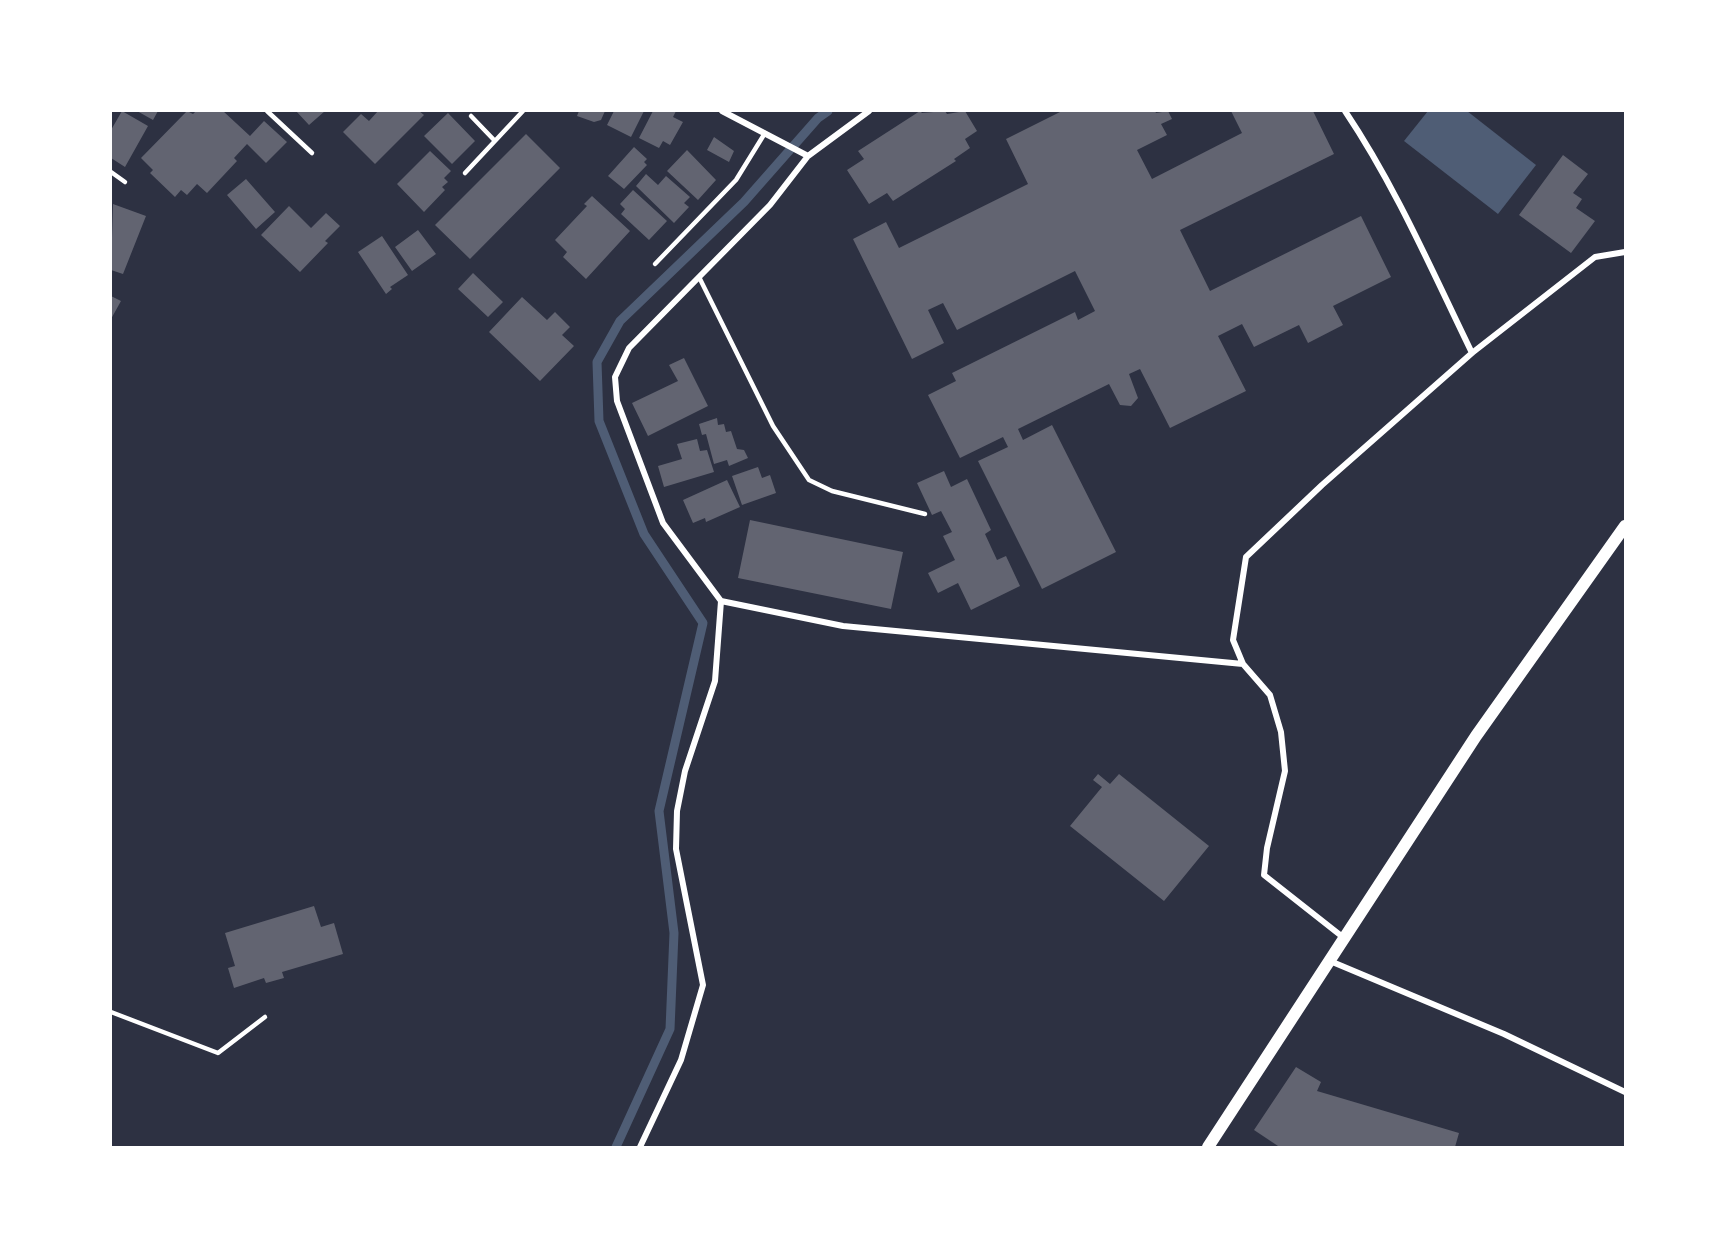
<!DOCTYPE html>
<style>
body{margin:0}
#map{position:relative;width:1736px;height:1258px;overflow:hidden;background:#2d3142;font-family:Ubuntu,sans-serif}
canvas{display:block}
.frame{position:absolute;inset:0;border:112px solid #fff;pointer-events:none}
</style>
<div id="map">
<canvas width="1736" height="1258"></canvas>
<div class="frame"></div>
</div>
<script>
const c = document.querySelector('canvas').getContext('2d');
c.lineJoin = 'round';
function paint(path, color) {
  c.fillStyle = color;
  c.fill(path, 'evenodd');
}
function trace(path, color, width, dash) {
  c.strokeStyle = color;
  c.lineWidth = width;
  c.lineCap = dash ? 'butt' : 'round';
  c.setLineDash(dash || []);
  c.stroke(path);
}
const water = new Path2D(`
 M 1428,111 L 1467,111 L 1536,165 L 1498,214 L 1404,141 Z`);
const stream = new Path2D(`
 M 616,1147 L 670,1029 L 674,933 L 659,811 L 703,623 L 644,534 L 599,421 L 597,362 L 620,321 L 744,202 L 818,118 L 828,111`);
const building = new Path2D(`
 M 122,111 L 148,126 L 125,167 L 111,158 L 111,130 Z
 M 137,111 L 158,111 L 153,120 Z
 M 187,111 L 193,114 L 196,111 L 223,111 L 250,136 L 264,121 L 287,142 L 266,163 L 247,144 L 234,158 L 237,161 L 207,193 L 197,184 L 187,195 L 181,190 L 175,197 L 150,173 L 153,170 L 141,158 Z
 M 296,111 L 325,111 L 309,125 Z
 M 378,111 L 419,111 L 424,115 L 375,164 L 343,132 L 361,114 L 369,121 Z
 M 579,111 L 605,111 L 601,120 L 594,122 L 577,116 Z
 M 614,111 L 644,111 L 631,137 L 607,125 Z
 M 653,111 L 676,111 L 673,117 L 683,122 L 670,145 L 663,141 L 659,148 L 639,138 Z
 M 920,111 L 922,113 L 945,111 L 947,114 L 965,111 L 977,131 L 965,139 L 970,148 L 954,159 L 956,161 L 893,201 L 887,193 L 869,204 L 847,170 L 864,159 L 858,151 Z
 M 1062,111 L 1155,111 L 1156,113 L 1168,111 L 1172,119 L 1161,124 L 1167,135 L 1137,150 L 1152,179 L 1242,133 L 1231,111 L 1313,111 L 1334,154 L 1180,230 L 1210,291 L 1361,216 L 1391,277 L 1333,306 L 1343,325 L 1308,343 L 1299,325 L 1254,347 L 1242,324 L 1218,336 L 1246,391 L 1170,428 L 1140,369 L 1129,374 L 1138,398 L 1131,406 L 1120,405 L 1109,384 L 1018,429 L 1023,440 L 1052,425 L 1116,552 L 1042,589 L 978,461 L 1008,447 L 1003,437 L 960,458 L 928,395 L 956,381 L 952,373 L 1075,312 L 1078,320 L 1095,311 L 1075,271 L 957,330 L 943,303 L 928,310 L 944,343 L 912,359 L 853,239 L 886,222 L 899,248 L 1028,184 L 1006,139 Z
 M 448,113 L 475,141 L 452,164 L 424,136 Z
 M 526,134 L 560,168 L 470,259 L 435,225 Z
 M 714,137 L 734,151 L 729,162 L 707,150 Z
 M 634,147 L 647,159 L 644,162 L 647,165 L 624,189 L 608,176 Z
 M 687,150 L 716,180 L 698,200 L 667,171 Z
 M 430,151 L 451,171 L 444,178 L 448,182 L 442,187 L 445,190 L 424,212 L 397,184 Z
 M 1563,155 L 1588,174 L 1573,193 L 1582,199 L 1576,208 L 1595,221 L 1571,253 L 1519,215 Z
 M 646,174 L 658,185 L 666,176 L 690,197 L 684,203 L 689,207 L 674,223 L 636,186 Z
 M 246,179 L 275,212 L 256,229 L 227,195 Z
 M 633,190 L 667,221 L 649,240 L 621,214 L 625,209 L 620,204 Z
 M 592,196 L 630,231 L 586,279 L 563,257 L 567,252 L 555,240 L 587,206 L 584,204 Z
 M 113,204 L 146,216 L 123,274 L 111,270 Z
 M 289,206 L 311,228 L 326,213 L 340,226 L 325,241 L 328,243 L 300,272 L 261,235 Z
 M 418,230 L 436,254 L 412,271 L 395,247 Z
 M 382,236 L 408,275 L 390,287 L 392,289 L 386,294 L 358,252 Z
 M 473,273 L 503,302 L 488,317 L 458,289 Z
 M 111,296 L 121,301 L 111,319 Z
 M 522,297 L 547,320 L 555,312 L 570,327 L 562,335 L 574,346 L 540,381 L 489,332 Z
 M 684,358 L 708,406 L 648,436 L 632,403 L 678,381 L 669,365 Z
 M 717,418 L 718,425 L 724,424 L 726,432 L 731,431 L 737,449 L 744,450 L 748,458 L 729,466 L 727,460 L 714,464 L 706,434 L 702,435 L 699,424 Z
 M 697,439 L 700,451 L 707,450 L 714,472 L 664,487 L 658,466 L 682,459 L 677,444 Z
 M 758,467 L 762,478 L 770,475 L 776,493 L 742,505 L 732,476 Z
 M 944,471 L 951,487 L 967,479 L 991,530 L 985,534 L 997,560 L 1006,556 L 1020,586 L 971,610 L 958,583 L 938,593 L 928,573 L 955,560 L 943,536 L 952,532 L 941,511 L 932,515 L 917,483 Z
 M 727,480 L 740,507 L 706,522 L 705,518 L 693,523 L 683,500 Z
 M 750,520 L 903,552 L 891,609 L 738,578 Z
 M 1098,774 L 1110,784 L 1119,774 L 1209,846 L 1164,901 L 1070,826 L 1102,787 L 1093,780 Z
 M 314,906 L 321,927 L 334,923 L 343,954 L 282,972 L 284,978 L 266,983 L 264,978 L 234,988 L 228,968 L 235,966 L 225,933 Z
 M 1296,1067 L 1321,1082 L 1317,1091 L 1459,1133 L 1455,1147 L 1278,1146 L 1254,1130 Z`);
const service = new Path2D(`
 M 267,111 L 312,153
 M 471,116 L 495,141
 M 111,172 L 125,182
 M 465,173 L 523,111
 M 655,264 L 736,180 L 765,133
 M 700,279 L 773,426 L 809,480 L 832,491 L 925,514
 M 111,1012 L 218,1053 L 265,1017`);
const minor = new Path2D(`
 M 722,111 L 808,156
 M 1345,111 C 1396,187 1432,271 1472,353
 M 721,601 L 843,626 L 1243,664
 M 1344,938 L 1264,875 L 1267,848 L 1285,771 L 1281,732 L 1270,695 L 1243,664 L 1233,640 L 1246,557 L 1322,485 L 1472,353 L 1595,257 L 1625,252
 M 1330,961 L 1504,1034 L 1625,1092
 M 640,1147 L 681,1060 L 703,985 L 676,849 L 677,811 L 685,771 L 715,681 L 721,601 L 663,523 L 617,401 L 615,377 L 629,348 L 770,205 L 808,156 L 869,111`);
const secondary = new Path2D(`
 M 1208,1147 L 1476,736 L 1625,526`);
paint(water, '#4f5d75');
trace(stream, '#4f5d75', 9);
paint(building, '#626471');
trace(service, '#fff', 4.5);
trace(minor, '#fff', 6);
trace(secondary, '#fff', 12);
</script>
